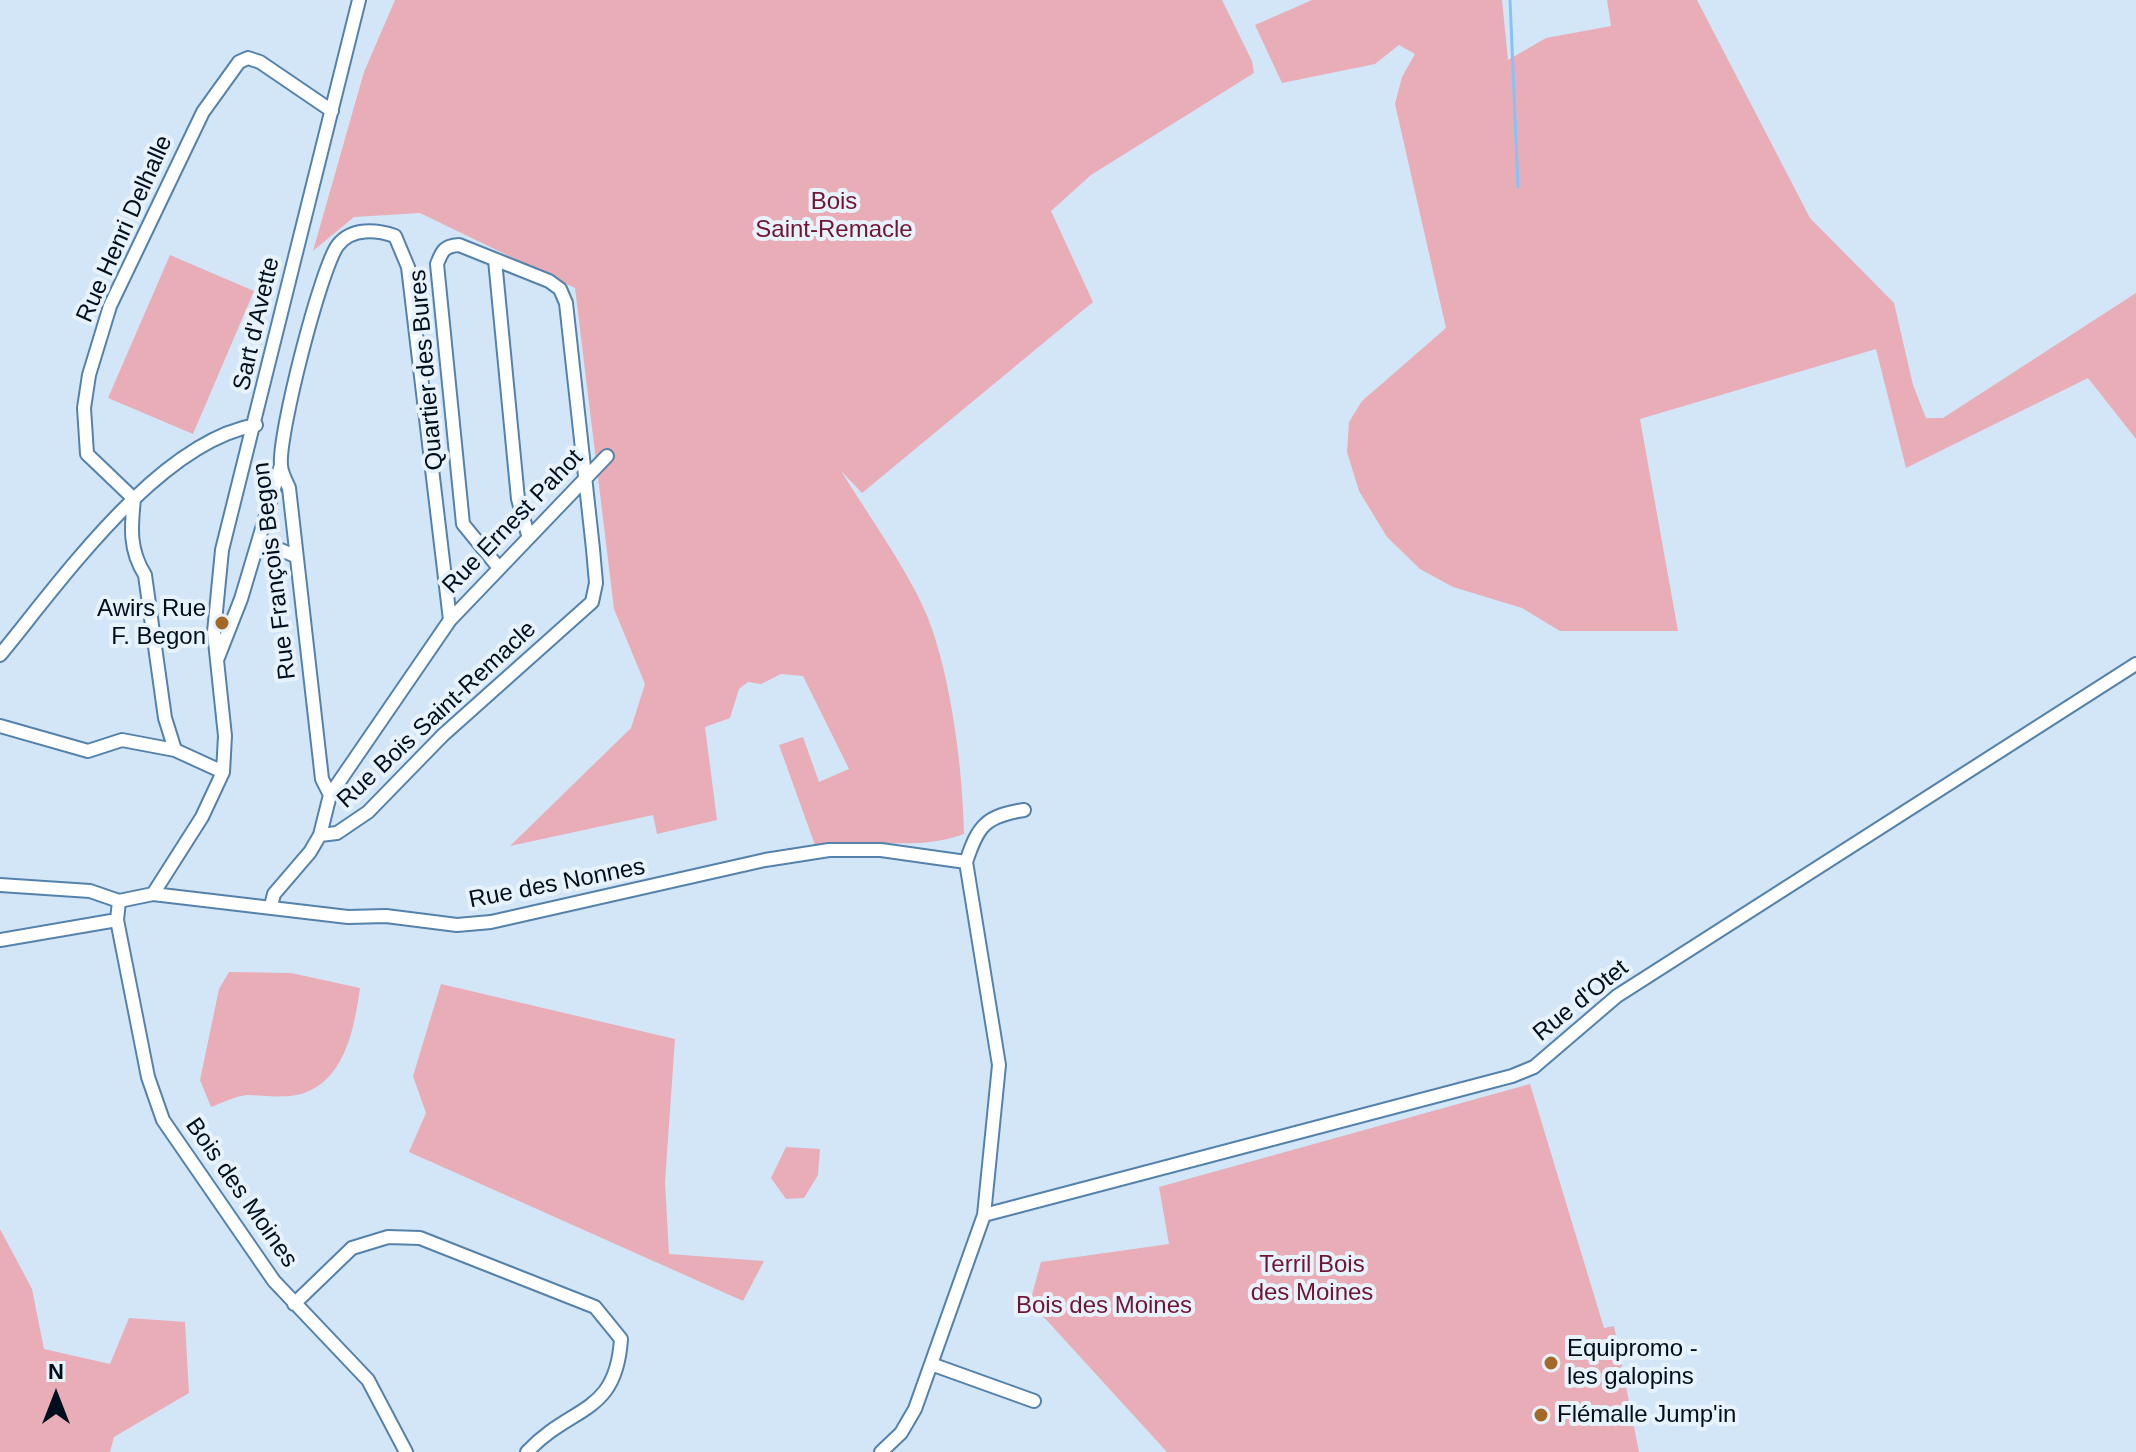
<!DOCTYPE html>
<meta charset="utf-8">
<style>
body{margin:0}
#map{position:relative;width:2136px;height:1452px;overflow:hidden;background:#d2e6f8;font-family:Helvetica,sans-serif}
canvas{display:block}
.north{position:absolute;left:16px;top:1356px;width:80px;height:80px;-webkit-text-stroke:6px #e8f2fb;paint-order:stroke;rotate:0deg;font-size:22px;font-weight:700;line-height:32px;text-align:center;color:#000f1e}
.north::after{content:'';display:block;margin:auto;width:28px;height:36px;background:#000f1e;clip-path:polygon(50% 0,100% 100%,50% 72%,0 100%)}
</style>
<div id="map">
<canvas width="2136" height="1452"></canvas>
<div class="north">N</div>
</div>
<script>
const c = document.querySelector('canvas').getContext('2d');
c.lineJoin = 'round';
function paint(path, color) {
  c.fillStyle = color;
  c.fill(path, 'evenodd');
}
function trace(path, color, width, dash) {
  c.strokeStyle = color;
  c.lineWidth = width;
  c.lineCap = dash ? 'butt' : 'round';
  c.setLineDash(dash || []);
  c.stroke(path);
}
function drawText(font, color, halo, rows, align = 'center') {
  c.font = font + ' Helvetica,sans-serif';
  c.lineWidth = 8;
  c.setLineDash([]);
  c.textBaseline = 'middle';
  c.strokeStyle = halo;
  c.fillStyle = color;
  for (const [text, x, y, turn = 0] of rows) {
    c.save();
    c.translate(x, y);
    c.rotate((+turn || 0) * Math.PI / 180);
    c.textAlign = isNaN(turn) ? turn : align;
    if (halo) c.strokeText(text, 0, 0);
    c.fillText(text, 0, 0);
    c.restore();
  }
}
const green = new Path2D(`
 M 395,0 L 1222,0 L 1252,61 L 1254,73 L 1091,175 L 1051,211 L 1093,302 L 862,493 L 841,471 C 867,513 910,573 928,618 C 951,677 963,770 964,834 C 917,852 865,837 815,845 L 779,745 L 803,737 L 819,782 L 849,769 L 803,676 L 781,674 L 761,684 L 748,682 L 739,689 L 730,718 L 705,727 L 717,820 L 657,834 L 653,815 L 510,846 L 631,728 L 645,684 L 614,609 L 575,288 L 420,213 L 354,217 L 313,251 L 364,72 Z
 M 1312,0 L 1502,0 L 1508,60 L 1546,38 L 1611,26 L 1607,0 L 1697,0 L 1810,218 L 1894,303 L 1913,385 L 1926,418 L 1943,418 L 2136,293 L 2136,439 L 2088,378 L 1906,468 L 1876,349 L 1640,419 L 1678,631 L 1560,631 L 1522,608 L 1453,587 L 1420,569 L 1387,537 L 1359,491 L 1347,452 L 1349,422 L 1362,401 L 1446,328 L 1395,104 L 1402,77 L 1415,54 L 1399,45 L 1375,64 L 1282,83 L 1255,25 Z
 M 170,255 L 254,291 L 193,434 L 108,398 Z
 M 229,972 L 291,973 L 360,988 C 355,1023 347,1074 309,1091 C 290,1100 266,1095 247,1095 C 235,1096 222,1103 211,1107 L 200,1080 L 219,989 Z
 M 441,984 L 675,1039 L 665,1182 L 669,1254 L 764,1261 L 743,1301 L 409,1152 L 426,1113 L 413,1076 Z
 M 1530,1084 L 1604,1328 L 1614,1326 L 1639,1452 L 1167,1452 L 1030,1302 L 1041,1262 L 1169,1244 L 1159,1187 Z
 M 786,1147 L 820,1149 L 818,1175 L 804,1198 L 786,1199 L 771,1178 Z
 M 0,1229 L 32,1289 L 44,1349 L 110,1364 L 129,1318 L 185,1322 L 189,1393 L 114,1437 L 110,1452 L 0,1452 Z`);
const stream = new Path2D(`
 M 1510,0 L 1518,187`);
const minor = new Path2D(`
 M 495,260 L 518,499 L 528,535
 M 256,551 L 281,550 L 295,556
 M 0,655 C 61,581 158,442 256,425
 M 217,660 L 241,599 L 281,465
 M 0,726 L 88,751 L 122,740 L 175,750 L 223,772
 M 175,750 L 165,718 L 145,575 C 129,550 131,527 134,499 L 87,454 L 84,408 L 89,375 L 110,306 L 203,112 L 239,62 L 248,58 L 260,62 L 332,111
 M 330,795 L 322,779 L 289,488 C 286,481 281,472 281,465 C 278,435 321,267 338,245 C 352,227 377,230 395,236 L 408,267 L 450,620
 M 320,835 L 337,833 L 368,812 L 443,735 L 592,602 L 596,583 L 593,549 L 566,303 L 560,289 L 549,281 L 459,245 C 444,246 442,251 437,264 L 463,524 L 499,568
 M 0,885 L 90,891 L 119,901
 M 153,894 L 202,817 L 223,772 L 225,736 L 214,632 L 222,550 L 359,0
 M 119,901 L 153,894 L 348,917 L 386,916 L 457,925 L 491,922 L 765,860 L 829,850 L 881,850 L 966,862
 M 119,901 L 117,920 L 148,1077 L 163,1120 L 274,1281 L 368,1380 L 406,1452
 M 271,906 L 274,894 L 310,852 L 320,835 L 330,795 L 450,620 L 607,456
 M 0,940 L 117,920
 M 984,1215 L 1512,1076 L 1534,1067 L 1617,996 L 2136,664
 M 294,1304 L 352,1248 L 388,1237 L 420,1238 L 595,1307 L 621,1339 C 616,1416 572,1404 527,1452
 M 931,1364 L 1034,1401
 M 881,1452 L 901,1433 L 915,1409 L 984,1215 L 999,1065 L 966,862 C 978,826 985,816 1024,810`);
const markers = [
 [222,623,8,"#a26927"],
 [1551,1363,8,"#a26927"],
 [1541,1415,8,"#a26927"]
];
const parkNames = [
 ["Bois",834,202],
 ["Saint-Remacle",834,230],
 ["Terril Bois",1312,1265],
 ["des Moines",1312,1293],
 ["Bois des Moines",1104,1306]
];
const streetNames = [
 ["Rue Henri Delhalle",125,229,-66],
 ["Sart d'Avette",257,324,-77],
 ["Quartier des Bures",427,370,-95],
 ["Rue Ernest Pahot",513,522,-46],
 ["Rue François Begon",275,571,-97],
 ["Rue Bois Saint-Remacle",437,715,-43],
 ["Rue des Nonnes",557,884,-11],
 ["Rue d'Otet",1581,1001,-39],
 ["Bois des Moines",241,1193,55]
];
const poiNames = [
 ["Awirs Rue",206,609,"right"],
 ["F. Begon",206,637,"right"],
 ["Equipromo -",1567,1349],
 ["les galopins",1567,1377],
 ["Flémalle Jump'in",1557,1415]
];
paint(green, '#e9adb8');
trace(stream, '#88c2f5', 3);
trace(minor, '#5482ab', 16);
trace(minor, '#fff', 12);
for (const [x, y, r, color] of markers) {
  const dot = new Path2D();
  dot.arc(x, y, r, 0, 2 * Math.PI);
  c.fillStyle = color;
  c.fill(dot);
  trace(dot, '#e8f2fb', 3);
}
drawText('24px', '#701534', '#e8f2fb', parkNames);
drawText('24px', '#000f1e', '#e8f2fb', streetNames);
drawText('24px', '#000f1e', '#e8f2fb', poiNames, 'left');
</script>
